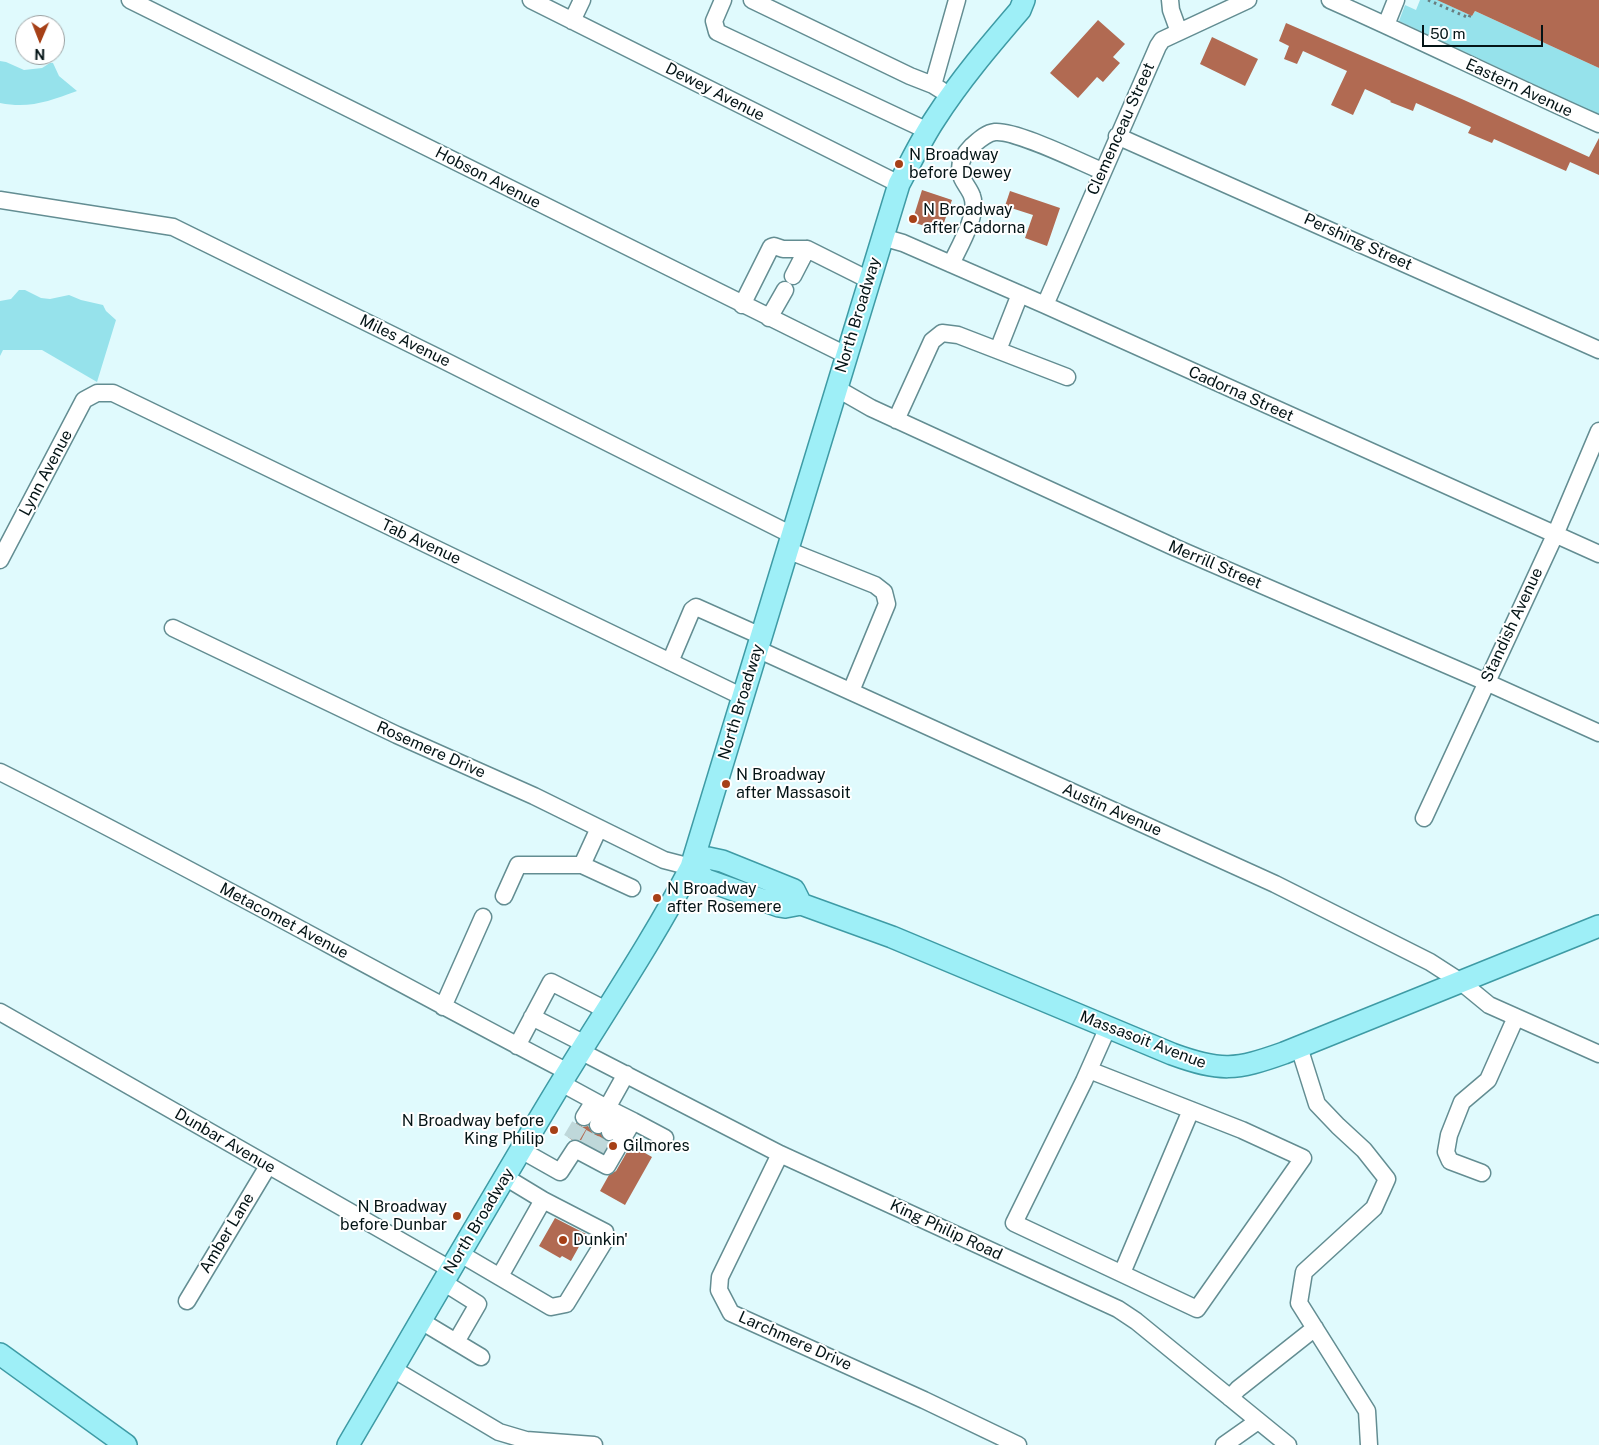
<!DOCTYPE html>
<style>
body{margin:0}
#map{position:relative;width:1599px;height:1445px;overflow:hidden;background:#e0fafd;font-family:"Public Sans",sans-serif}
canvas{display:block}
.north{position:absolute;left:15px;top:15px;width:50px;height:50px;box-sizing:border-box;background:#fff;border:1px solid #9ba1a2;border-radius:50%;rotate:181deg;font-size:14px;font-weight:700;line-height:20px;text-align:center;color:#041416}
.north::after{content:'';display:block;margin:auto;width:18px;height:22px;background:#a64017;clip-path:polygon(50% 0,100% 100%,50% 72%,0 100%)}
.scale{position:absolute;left:1422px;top:25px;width:121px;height:22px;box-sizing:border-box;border:2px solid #041416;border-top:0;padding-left:6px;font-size:15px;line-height:18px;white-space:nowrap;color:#041416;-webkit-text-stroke:4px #fff;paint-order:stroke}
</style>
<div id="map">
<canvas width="1599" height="1445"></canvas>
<div class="north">N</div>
<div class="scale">50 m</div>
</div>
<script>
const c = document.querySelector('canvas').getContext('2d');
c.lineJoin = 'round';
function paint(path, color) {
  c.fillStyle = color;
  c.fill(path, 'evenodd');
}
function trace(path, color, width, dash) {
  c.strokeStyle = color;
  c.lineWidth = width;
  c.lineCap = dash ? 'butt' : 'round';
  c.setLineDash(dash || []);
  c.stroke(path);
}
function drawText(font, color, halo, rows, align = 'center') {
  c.font = font + ' "Public Sans",sans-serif';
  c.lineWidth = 4;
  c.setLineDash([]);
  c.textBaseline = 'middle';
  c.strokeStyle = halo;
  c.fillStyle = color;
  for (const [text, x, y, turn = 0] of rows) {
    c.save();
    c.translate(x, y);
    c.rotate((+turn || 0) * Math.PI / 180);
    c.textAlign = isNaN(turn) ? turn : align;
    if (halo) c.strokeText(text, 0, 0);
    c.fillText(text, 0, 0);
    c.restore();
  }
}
const green = new Path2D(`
 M 1420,0 L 1446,0 L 1444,3 L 1472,16 L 1475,11 L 1599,68 L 1599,115 L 1399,21 L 1405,5 L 1416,10 Z
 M 0,61 L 6,62 L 24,70 L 42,68 L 50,63 L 53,63 L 59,76 L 77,91 C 49,101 30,109 0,103 Z
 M 19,290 L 25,290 L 41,298 L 50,299 L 69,295 L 81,300 L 103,305 L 106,311 L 116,320 L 97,382 L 42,350 L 3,350 L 0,356 L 0,301 L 11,299 Z`);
const building = new Path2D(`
 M 1437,0 L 1599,0 L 1599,68 L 1475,11 L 1472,16 Z
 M 1098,20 L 1125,44 L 1113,57 L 1120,63 L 1103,82 L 1097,77 L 1078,98 L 1050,73 Z
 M 1286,23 L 1464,100 L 1589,157 L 1599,138 L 1599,175 L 1570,162 L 1566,171 L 1494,139 L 1492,143 L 1468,133 L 1471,127 L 1416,103 L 1413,111 L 1390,102 L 1391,101 L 1365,89 L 1353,115 L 1331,105 L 1347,71 L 1303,51 L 1297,64 L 1284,59 L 1289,46 L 1279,41 Z
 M 1212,37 L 1258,59 L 1245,86 L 1200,64 Z
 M 922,190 L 952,200 L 941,231 L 912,222 Z
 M 1010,191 L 1060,208 L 1047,246 L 1025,238 L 1033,215 L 1005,206 Z
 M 576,1123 L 583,1127 L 588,1126 L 593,1134 L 601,1134 L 605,1141 L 609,1142 L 603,1153 L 580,1140 L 572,1140 L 568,1137 Z
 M 631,1145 L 652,1157 L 625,1205 L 600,1191 L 609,1175 L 616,1171 Z
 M 555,1218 L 586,1234 L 571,1261 L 562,1256 L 560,1258 L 539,1246 Z`);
const minorTunnel = new Path2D(`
 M 571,1139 L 584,1117
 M 586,1148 L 598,1125
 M 598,1154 L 610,1132`);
const path = new Path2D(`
 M 1428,0 L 1469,18 L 1470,15`);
const minor = new Path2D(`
 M 130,0 L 846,355
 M 531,0 L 899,184
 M 723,0 L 714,21 L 717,32 L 928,131
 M 752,0 L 910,76 L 933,85
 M 1170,0 L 1171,10 L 1179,32
 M 1330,0 C 1420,40 1509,84 1599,124
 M 572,21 L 582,0
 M 1386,25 L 1396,0
 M 941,90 L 933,85 L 957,0
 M 1117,136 L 1599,350
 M 0,200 L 173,227 L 439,358 L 792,535
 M 882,237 L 903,243 L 1045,305 L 1599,554
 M 951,264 C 959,247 979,214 972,196 C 969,187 960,180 960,169 C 960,160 966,152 972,146 C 979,140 986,133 995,132 C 1016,130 1080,162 1102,171
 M 793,276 L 807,249
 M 742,305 L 771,247 L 774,246 L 783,249 L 807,249 L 869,280
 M 1045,305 L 1158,46 L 1162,40 L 1248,0
 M 769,318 L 785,290
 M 998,350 L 1020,294
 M 836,388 L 871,408 L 1176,548 L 1486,682 L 1599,733
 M 896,420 L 932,341 L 942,333 L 958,335 L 1067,377
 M 787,550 L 875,585 L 884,592 L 887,604 L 851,691
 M 0,560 L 84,400 L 97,393 L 113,393 L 743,697
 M 173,628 L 397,735 L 534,796 L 664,860 L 691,867
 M 757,649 L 1275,884 L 1430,962 L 1461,982 L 1489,1005 L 1599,1054
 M 670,662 L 692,610 L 696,607 L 761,636
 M 0,772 C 192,868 378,973 568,1072
 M 1424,818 L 1555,535 L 1599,431
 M 582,865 L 632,888
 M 504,896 L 518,865 L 582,865 L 599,828
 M 443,1007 L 483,917
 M 0,1012 L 450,1269
 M 532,1017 L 585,1044
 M 517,1046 L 551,982 L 606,1010
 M 1299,1047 L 1317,1104 L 1338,1126 L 1364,1150 L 1387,1179 L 1374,1208 L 1304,1272 L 1299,1303 L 1367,1411 L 1369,1445
 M 580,1051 L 780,1154 L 1118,1309 L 1136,1321 L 1288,1445
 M 1089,1070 L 1242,1130 L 1303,1158 L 1197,1309 L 1014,1223 L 1084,1081 C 1092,1063 1100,1045 1108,1027
 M 561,1083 L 607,1108 L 626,1074
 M 584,1117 L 594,1101
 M 633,1121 L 665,1138
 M 610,1132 L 619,1114
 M 521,1150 L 560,1172 L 575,1149 L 607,1166 L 633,1121 L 607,1108 L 598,1125
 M 780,1154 L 720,1277 L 719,1290 L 731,1313 L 924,1400 L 1018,1445
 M 1482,1173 L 1450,1161 L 1446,1152 L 1449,1135 L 1462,1102 L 1488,1080 L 1516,1017
 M 459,1253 L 551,1307 L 566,1304 L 604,1242 L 605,1232 L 543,1200 L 505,1177
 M 1122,1273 L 1191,1110
 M 500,1276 L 543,1200
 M 443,1282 L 478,1304 L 456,1342
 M 187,1301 L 268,1166
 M 421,1321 L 481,1357
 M 393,1369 L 499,1432 L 526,1440 L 594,1445
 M 1230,1398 L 1238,1389 L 1315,1328
 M 1224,1445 L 1258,1421`);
const major = new Path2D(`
 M 801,904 L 794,890 L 722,861 L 708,858 L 691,867 L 706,880 L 779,906 L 785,907 L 801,904 L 892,937 L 1172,1054 C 1221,1072 1236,1070 1284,1053 L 1599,926
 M 0,1354 L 126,1445
 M 348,1445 C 419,1325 488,1203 561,1083 C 605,1011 652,942 691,867 L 899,184 C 911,162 921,140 935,119 C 960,80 990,45 1020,10 L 1024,0`);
const markers = [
 [899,164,5,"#a64017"],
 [913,219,5,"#a64017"],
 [726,784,5,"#a64017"],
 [657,898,5,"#a64017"],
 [554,1130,5,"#a64017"],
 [613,1146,5,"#a64017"],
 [457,1216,5,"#a64017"],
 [563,1240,5,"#a64017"]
];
const streetNames = [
 ["Eastern Avenue",1519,88,25],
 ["Dewey Avenue",715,92,27],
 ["Clemenceau Street",1121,129,-66],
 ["Hobson Avenue",488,178,27],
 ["Pershing Street",1358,242,24],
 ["North Broadway",858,315,-73],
 ["Miles Avenue",405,341,26],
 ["Cadorna Street",1241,394,24],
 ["Lynn Avenue",46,473,-62],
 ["Tab Avenue",421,542,25],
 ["Merrill Street",1215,565,23],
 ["Standish Avenue",1512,625,-65],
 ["North Broadway",741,702,-73],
 ["Rosemere Drive",431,750,24],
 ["Austin Avenue",1112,810,24],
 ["Metacomet Avenue",284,921,28],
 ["Massasoit Avenue",1143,1040,21],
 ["Dunbar Avenue",225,1141,30],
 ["North Broadway",479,1221,-59],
 ["King Philip Road",946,1230,25],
 ["Amber Lane",227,1233,-59],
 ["Larchmere Drive",795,1341,24]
];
const poiNames = [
 ["N Broadway",909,155],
 ["before Dewey",909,173],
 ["N Broadway",923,210],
 ["after Cadorna",923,228],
 ["N Broadway",736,775],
 ["after Massasoit",736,793],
 ["N Broadway",667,889],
 ["after Rosemere",667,907],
 ["N Broadway before",544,1121,"right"],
 ["King Philip",544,1139,"right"],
 ["Gilmores",623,1146],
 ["N Broadway",447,1207,"right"],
 ["before Dunbar",447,1225,"right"],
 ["Dunkin'",573,1240]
];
paint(green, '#96e2eb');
paint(building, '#b16a52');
trace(minorTunnel, '#bfd8da', 16, [16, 8]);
trace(minor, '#638d92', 19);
trace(major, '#3e9ba5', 24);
trace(path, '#697e80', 3, [2.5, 4]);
trace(minor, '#fff', 16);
trace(major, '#9eeff7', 21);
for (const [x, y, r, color] of markers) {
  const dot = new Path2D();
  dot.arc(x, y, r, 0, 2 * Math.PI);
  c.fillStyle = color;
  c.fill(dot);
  trace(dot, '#fff', 2);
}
drawText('16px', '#041416', '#fff', streetNames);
drawText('16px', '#041416', '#fff', poiNames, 'left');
</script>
